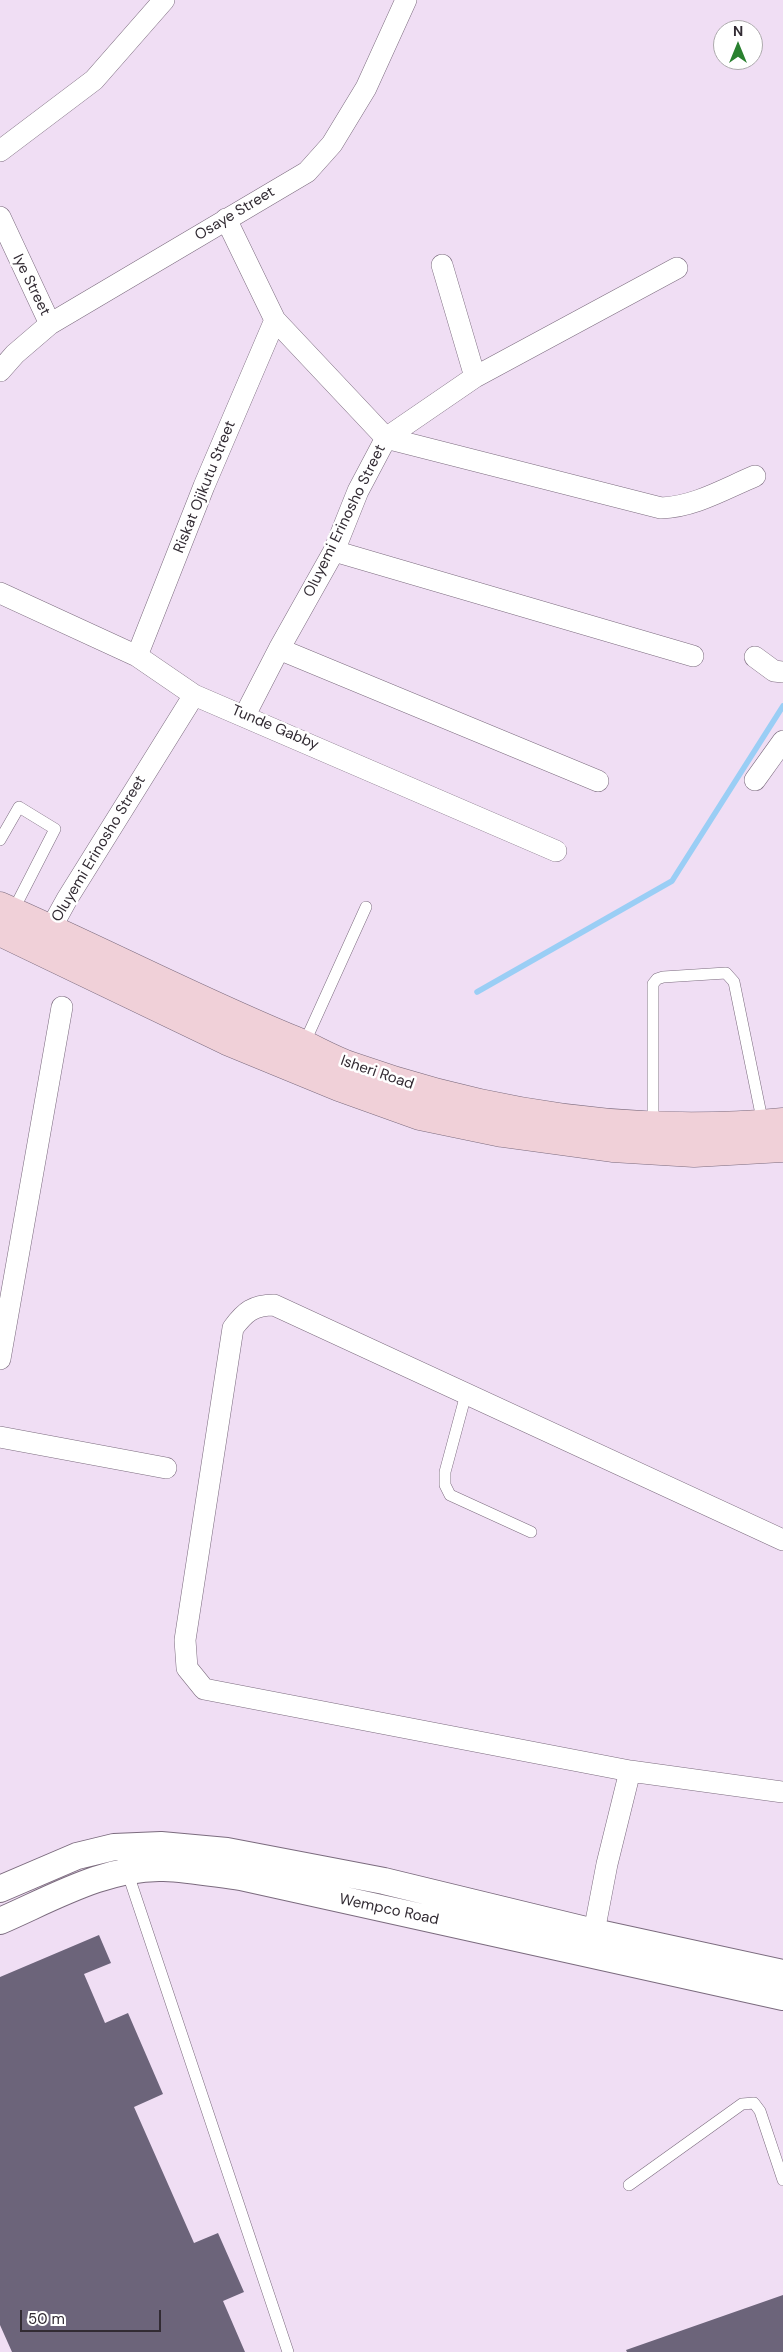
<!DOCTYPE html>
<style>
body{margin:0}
#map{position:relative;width:783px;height:2352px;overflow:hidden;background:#f0def4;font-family:"DM Sans",sans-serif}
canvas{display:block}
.north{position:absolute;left:713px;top:20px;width:50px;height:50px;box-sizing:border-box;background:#fff;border:1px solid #adaaad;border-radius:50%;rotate:0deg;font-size:14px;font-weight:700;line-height:20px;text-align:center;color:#322b33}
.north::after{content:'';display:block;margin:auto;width:18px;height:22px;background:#2a8130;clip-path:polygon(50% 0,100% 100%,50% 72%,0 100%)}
.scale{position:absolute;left:20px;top:2310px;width:141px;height:22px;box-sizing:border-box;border:2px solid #322b33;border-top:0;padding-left:6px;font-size:15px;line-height:18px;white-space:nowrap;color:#322b33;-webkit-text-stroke:4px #fff;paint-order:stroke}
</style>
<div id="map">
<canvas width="783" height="2352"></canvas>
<div class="north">N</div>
<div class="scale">50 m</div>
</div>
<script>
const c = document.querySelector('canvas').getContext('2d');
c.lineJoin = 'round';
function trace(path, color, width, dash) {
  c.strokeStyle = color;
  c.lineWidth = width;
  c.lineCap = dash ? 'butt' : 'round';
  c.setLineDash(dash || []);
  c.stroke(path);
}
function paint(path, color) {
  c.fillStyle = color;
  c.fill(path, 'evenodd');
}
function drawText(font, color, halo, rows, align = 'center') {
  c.font = font + ' "DM Sans",sans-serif';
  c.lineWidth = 5;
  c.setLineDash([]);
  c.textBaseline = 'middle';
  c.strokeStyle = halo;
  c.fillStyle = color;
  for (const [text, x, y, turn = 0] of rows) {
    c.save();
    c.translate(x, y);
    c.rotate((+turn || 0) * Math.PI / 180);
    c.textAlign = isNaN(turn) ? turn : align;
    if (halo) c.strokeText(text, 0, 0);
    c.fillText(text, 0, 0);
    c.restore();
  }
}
const stream = new Path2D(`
 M 477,992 L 672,881 L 783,706`);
const building = new Path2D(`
 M 99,1935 L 111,1963 L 84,1974 L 105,2023 L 128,2013 L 163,2094 L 134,2107 L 194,2243 L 218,2233 L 244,2292 L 223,2301 L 245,2352 L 12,2352 L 0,2325 L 0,1977 Z
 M 783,2295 L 783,2352 L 627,2352 L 626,2350 Z`);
const service = new Path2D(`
 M 0,840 L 19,807 L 55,829 L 13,911
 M 304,1044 L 366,907
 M 653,1126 L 653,984 L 657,979 L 663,977 L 726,973 L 734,982 L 763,1124
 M 466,1394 L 445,1472 L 445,1485 L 450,1495 L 531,1532
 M 127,1871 L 288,2352
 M 629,2185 L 742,2104 L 754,2103 L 760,2111 L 783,2180`);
const minor = new Path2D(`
 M 0,151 L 94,80 L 164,0
 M 0,217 L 50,324
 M 226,219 L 275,320 L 386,438 L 661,508 C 694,507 724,489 755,476
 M 442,265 L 475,377
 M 0,371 L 15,354 L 50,324 L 307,172 L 332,144 L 366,88 L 406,0
 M 334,551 L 693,656
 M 0,593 L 137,656 L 194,695 L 556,851
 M 279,649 L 598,781
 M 137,656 L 204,486 L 275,320
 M 755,657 L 774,671 L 783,672
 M 245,715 L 279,649 L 334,551 L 358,491 L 386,438 L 475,377 L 677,268
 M 755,780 L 783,741
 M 51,928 L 67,899 L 194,695
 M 0,1359 L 62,1007
 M 0,1437 L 166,1468
 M 783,1540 L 274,1305 C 253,1305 245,1312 233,1328 L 185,1640 L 187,1668 L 204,1689 L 630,1771 L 783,1792
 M 594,1932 L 607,1864 L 630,1771`);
const tertiary = new Path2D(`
 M 0,1889 L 77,1856 L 114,1847 L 161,1845 L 227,1851 L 384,1881 L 594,1932 L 783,1973
 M 0,1921 C 51,1899 107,1866 164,1868 C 190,1869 216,1874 241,1877 L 783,1997`);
const secondary = new Path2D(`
 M 0,906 C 99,949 194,999 294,1040 C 313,1048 331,1059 351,1066 C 489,1115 636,1136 783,1122
 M 0,932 L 227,1041 L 339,1087 L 420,1116 L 502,1133 L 612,1148 L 694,1153 L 783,1148`);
const streetNames = [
 ["Osaye Street",235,214,-31],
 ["Iye Street",31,285,64],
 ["Riskat Ojikutu Street",205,487,-68],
 ["Oluyemi Erinosho Street",345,521,-64],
 ["Tunde Gabby",275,728,23],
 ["Oluyemi Erinosho Street",99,849,-59],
 ["Isheri Road",377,1073,19],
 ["Wempco Road",389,1910,12]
];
trace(stream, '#9acef5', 5.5);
paint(building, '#6c647a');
trace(service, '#7b6b7e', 12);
trace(minor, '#7b6b7e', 22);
trace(tertiary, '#7b6b7e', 28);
trace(secondary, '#7b6b7e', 29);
trace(service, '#fff', 11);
trace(minor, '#fff', 21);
trace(tertiary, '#fff', 26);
trace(secondary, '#f0d0d8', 28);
drawText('15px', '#322b33', '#fff', streetNames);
</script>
